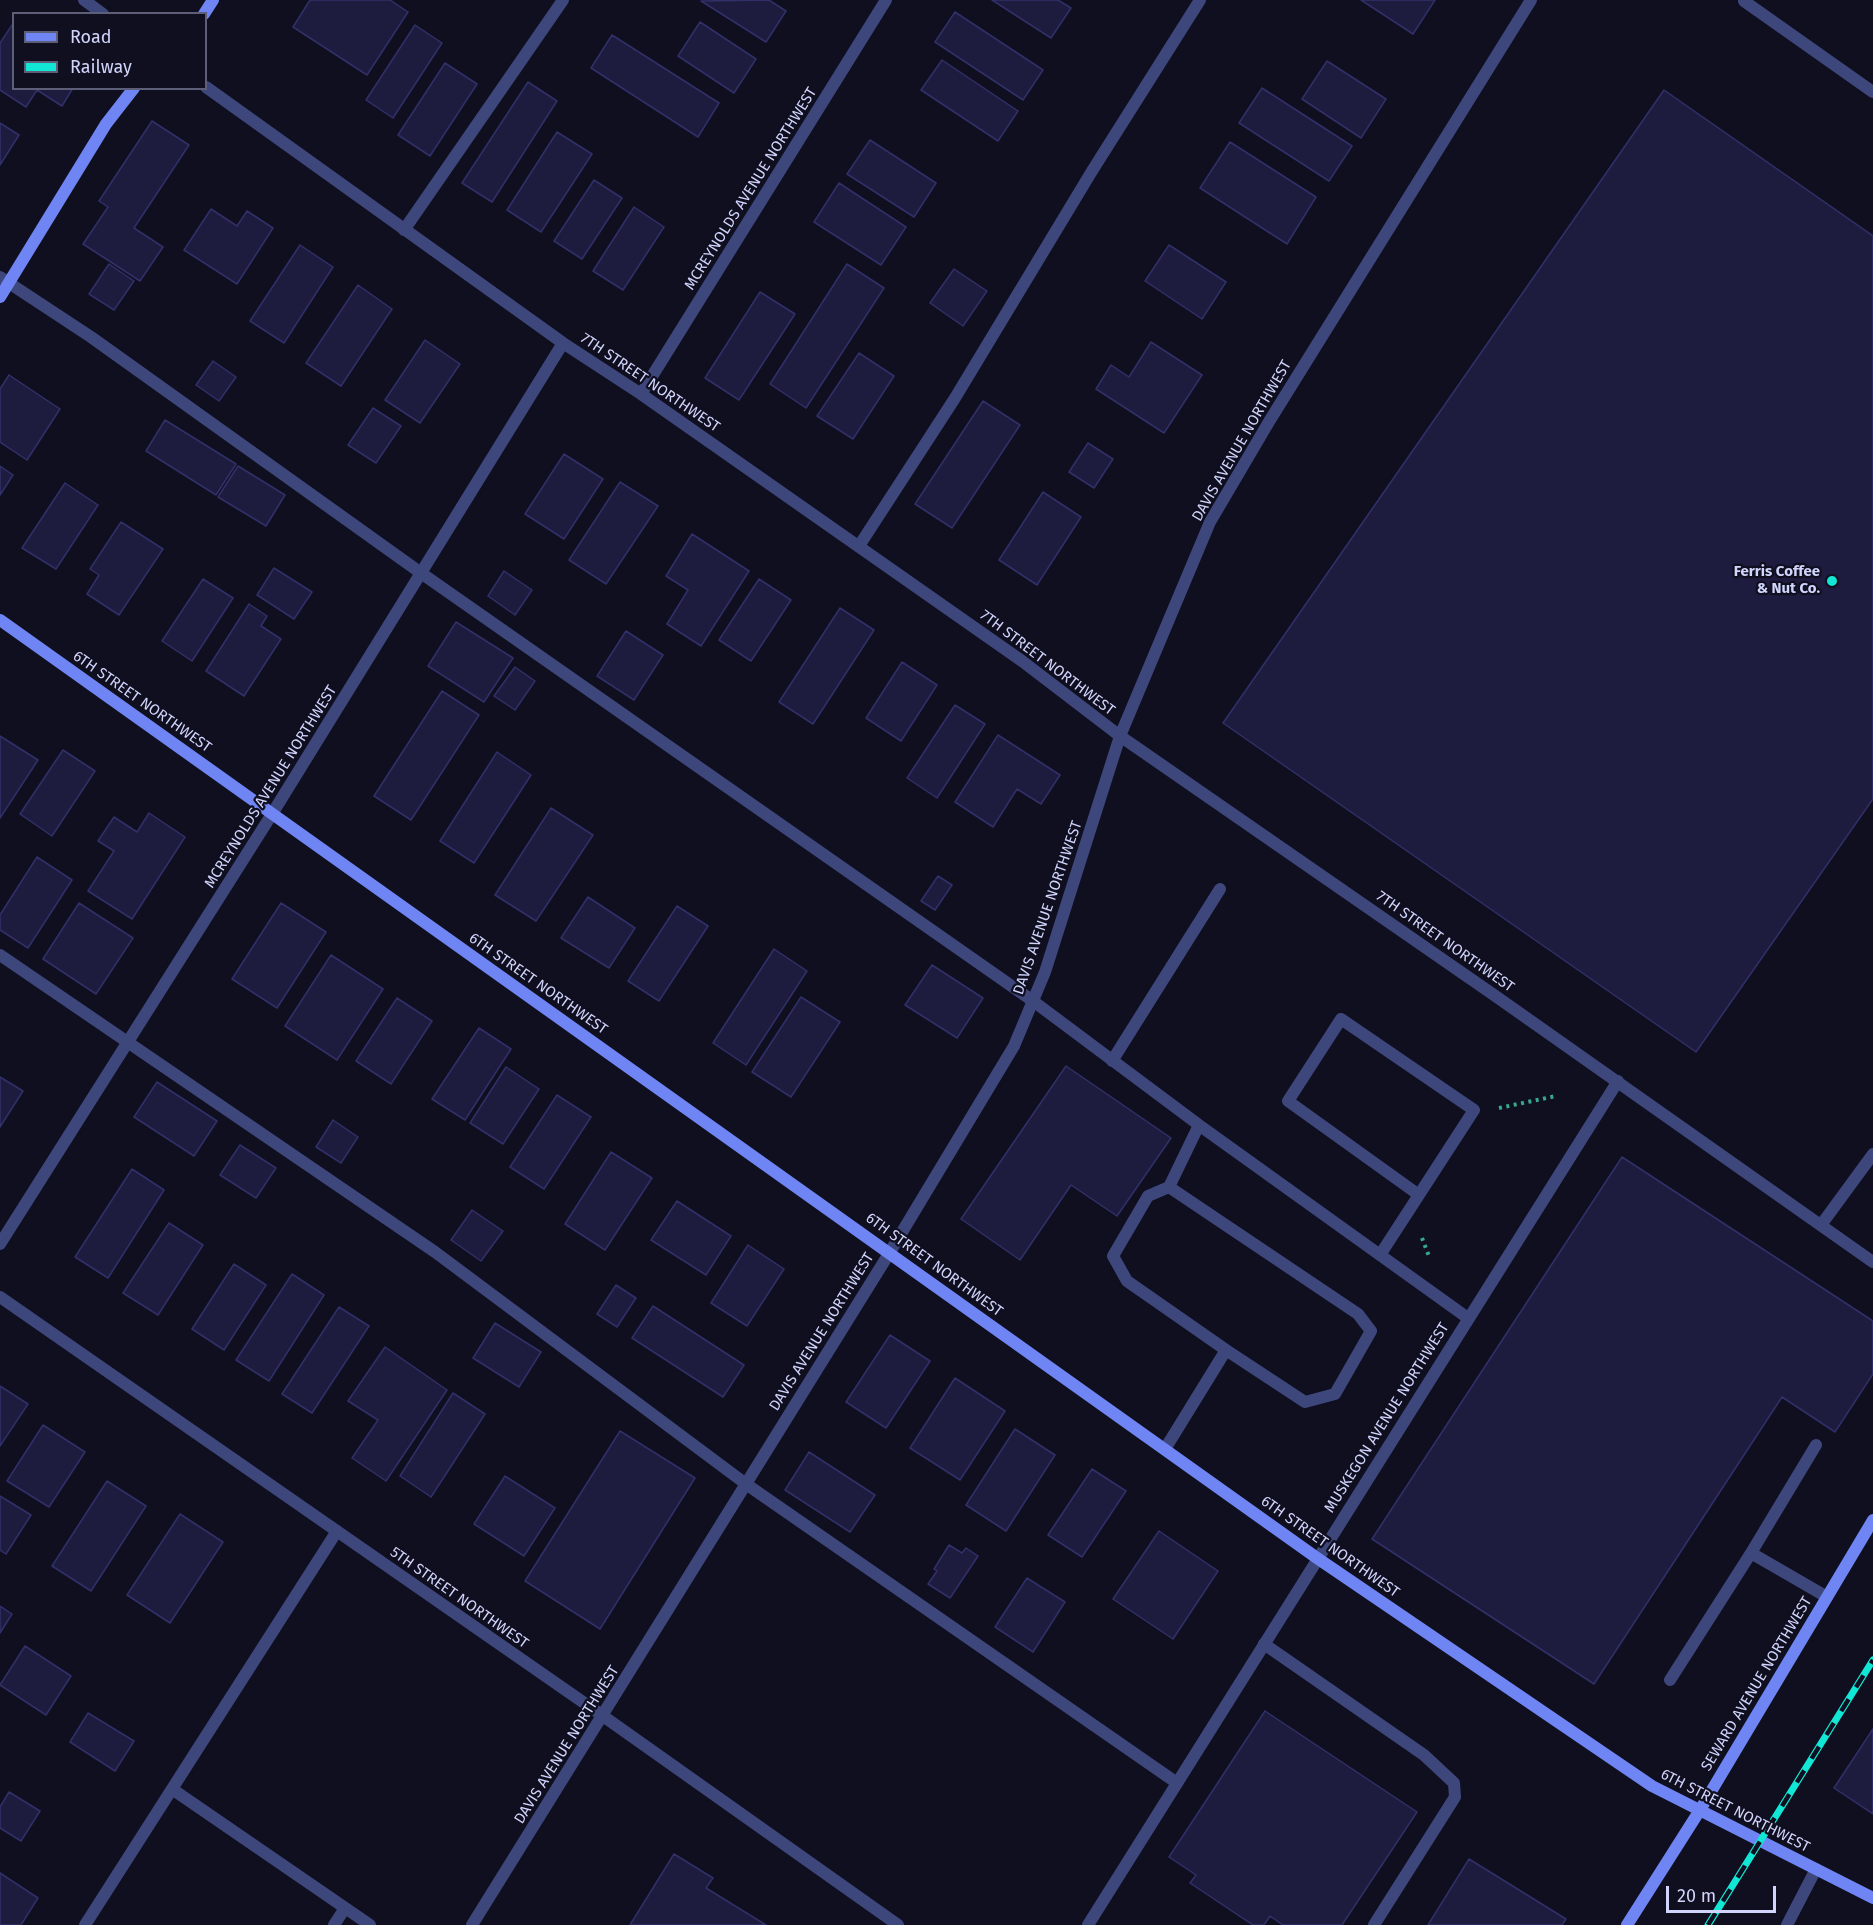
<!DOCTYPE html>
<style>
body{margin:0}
#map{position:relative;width:1873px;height:1925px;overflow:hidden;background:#0f0f20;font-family:"Fira Sans",sans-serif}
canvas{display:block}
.legend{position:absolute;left:12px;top:12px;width:195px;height:78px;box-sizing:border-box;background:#0f0f20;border:2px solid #5d5e78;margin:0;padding:8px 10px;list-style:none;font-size:18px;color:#d1d4fb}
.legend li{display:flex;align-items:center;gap:12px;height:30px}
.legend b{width:30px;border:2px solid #5d5e78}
.scale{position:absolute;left:1666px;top:1886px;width:110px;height:27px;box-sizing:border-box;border:3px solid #d1d4fb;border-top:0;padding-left:8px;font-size:18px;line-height:21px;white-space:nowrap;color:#d1d4fb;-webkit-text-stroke:4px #0f0f20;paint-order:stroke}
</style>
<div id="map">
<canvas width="1873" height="1925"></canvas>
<ul class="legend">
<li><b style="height:8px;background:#7085f4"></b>Road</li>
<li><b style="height:8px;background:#12e6d4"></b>Railway</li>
</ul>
<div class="scale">20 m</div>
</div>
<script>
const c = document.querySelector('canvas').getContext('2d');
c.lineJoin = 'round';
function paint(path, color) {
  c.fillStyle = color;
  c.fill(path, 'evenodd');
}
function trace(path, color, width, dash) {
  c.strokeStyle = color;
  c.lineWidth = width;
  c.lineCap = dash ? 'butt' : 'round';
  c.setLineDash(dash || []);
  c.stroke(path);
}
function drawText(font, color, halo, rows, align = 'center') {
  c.font = font + ' "Fira Sans",sans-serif';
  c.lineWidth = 4.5;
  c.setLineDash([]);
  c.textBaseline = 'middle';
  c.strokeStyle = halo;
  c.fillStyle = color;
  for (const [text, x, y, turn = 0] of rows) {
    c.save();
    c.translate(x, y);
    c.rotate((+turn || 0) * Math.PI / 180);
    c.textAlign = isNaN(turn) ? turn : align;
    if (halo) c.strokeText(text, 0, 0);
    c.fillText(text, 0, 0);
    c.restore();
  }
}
const building = new Path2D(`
 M 310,0 L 390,0 L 408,12 L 367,75 L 293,27 Z
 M 769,0 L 786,11 L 766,42 L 701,1 Z
 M 992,0 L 1058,0 L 1071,8 L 1051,38 Z
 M 1361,0 L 1435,0 L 1413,34 Z
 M 955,12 L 1043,70 L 1023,100 L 935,42 Z
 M 14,22 L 14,88 L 73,88 L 62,106 L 37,90 L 26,107 L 0,90 L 0,43 Z
 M 700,22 L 756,59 L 734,93 L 678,56 Z
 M 415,25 L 442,43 L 393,118 L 366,100 Z
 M 612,35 L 719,103 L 698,137 L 591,68 Z
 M 942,60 L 1018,111 L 998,141 L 921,90 Z
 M 1327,61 L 1386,99 L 1361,138 L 1302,99 Z
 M 445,63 L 477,84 L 430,156 L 398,135 Z
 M 528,82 L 557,101 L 492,202 L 462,183 Z
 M 1262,88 L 1352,146 L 1329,181 L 1239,123 Z
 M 1664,90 L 1873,236 L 1873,799 L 1696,1052 L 1223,723 Z
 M 152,121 L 189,145 L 134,228 L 163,247 L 140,281 L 83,244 L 108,207 L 99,201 Z
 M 0,123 L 19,135 L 0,165 Z
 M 557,132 L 592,154 L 541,232 L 507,210 Z
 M 870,140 L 936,183 L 914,217 L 847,174 Z
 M 1230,142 L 1316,197 L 1287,244 L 1200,188 Z
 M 594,180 L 622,198 L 582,259 L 554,241 Z
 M 839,183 L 906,227 L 881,265 L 814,222 Z
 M 634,207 L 664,227 L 623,290 L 593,271 Z
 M 211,209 L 237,226 L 247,211 L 273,228 L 237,284 L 184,250 Z
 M 300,245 L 333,267 L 284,343 L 250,321 Z
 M 1169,245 L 1226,282 L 1202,319 L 1145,281 Z
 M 109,264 L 134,281 L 114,310 L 89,294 Z
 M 847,264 L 884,288 L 806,408 L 770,384 Z
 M 954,269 L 987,291 L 963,326 L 930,303 Z
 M 358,285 L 392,309 L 341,386 L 306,363 Z
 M 760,292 L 795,314 L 739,400 L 705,378 Z
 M 425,340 L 460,364 L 420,423 L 385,400 Z
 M 1151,342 L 1202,375 L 1164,433 L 1096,389 L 1111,365 L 1129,377 Z
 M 859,353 L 894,376 L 853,439 L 817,416 Z
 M 213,361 L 236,377 L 219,401 L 196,385 Z
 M 9,375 L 60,409 L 27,460 L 0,442 L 0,389 Z
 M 983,401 L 1020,425 L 952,528 L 915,504 Z
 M 373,408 L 401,426 L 376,463 L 348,445 Z
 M 165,420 L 236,464 L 216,495 L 146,451 Z
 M 1088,443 L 1113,459 L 1094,488 L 1069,472 Z
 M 564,454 L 603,479 L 564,539 L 525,514 Z
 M 0,466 L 13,475 L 0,495 Z
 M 238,466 L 285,495 L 266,526 L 218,497 Z
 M 620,482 L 658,506 L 606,584 L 569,560 Z
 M 65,483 L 98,505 L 56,569 L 22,548 Z
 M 1043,492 L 1081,517 L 1037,585 L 999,560 Z
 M 121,522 L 163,549 L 119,615 L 87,594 L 99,575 L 90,569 Z
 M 692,534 L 749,571 L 701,646 L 667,624 L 688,590 L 666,576 Z
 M 274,568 L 312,592 L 294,619 L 257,595 Z
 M 504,571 L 532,590 L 515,615 L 488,596 Z
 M 203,579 L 233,598 L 192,661 L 162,641 Z
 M 759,579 L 791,600 L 751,661 L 719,640 Z
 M 249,604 L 267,616 L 261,626 L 281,639 L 244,696 L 206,671 Z
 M 840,608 L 874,630 L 813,724 L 779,702 Z
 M 456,622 L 513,658 L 484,702 L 428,666 Z
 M 626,631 L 663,655 L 634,700 L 597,676 Z
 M 902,662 L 937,685 L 901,741 L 866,718 Z
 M 515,667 L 535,681 L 515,710 L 494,696 Z
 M 442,691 L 479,715 L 411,820 L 374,796 Z
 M 955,705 L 985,724 L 937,798 L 907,778 Z
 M 998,735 L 1060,775 L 1041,804 L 1017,789 L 993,827 L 955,802 Z
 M 0,736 L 38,760 L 0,818 Z
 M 63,750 L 95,771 L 52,836 L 20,814 Z
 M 497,752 L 531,775 L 474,863 L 440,841 Z
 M 551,808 L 593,835 L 536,921 L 495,895 Z
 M 149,813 L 185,837 L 132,919 L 88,891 L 114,851 L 98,841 L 114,817 L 137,832 Z
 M 37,857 L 72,880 L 28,948 L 0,930 L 0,915 Z
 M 938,876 L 952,885 L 935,910 L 921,901 Z
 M 588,897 L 635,928 L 609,968 L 561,938 Z
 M 79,903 L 133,938 L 96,994 L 43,959 Z
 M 281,903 L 326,932 L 277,1008 L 232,979 Z
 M 677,906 L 708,926 L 659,1001 L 628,981 Z
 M 774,949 L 807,971 L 746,1065 L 713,1043 Z
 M 331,955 L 383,989 L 337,1060 L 285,1026 Z
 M 932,965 L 983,998 L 957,1038 L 905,1005 Z
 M 801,997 L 840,1022 L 791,1097 L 752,1072 Z
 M 397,998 L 432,1021 L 391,1084 L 356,1061 Z
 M 479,1028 L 511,1049 L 465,1120 L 432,1099 Z
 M 1066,1066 L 1171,1138 L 1117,1216 L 1071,1185 L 1020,1260 L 961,1219 Z
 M 506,1067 L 539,1089 L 503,1144 L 470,1123 Z
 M 0,1077 L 23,1091 L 0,1127 Z
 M 157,1082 L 217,1121 L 194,1156 L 134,1117 Z
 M 557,1095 L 591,1117 L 544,1189 L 510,1167 Z
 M 333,1120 L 358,1137 L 341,1163 L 316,1147 Z
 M 240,1145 L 276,1168 L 256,1198 L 220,1175 Z
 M 611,1152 L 652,1178 L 605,1250 L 565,1224 Z
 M 1622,1157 L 1873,1321 L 1873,1374 L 1835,1432 L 1782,1397 L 1594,1684 L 1372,1539 Z
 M 132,1169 L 164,1190 L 108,1278 L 75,1257 Z
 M 677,1201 L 731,1236 L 706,1275 L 651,1240 Z
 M 472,1210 L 503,1231 L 481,1261 L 451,1240 Z
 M 169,1223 L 203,1245 L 158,1315 L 123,1293 Z
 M 748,1245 L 784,1269 L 747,1326 L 711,1303 Z
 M 234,1264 L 266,1285 L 224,1350 L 192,1329 Z
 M 292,1274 L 324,1295 L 269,1381 L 236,1360 Z
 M 616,1285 L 636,1298 L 617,1327 L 597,1314 Z
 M 653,1306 L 744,1365 L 723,1397 L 632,1338 Z
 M 339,1307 L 369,1326 L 312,1413 L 282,1394 Z
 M 495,1323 L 541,1352 L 519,1387 L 473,1358 Z
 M 890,1335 L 930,1361 L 886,1428 L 846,1402 Z
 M 385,1347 L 447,1390 L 386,1481 L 352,1458 L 378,1420 L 348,1401 Z
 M 955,1378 L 1005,1411 L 960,1480 L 910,1448 Z
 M 0,1386 L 28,1404 L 0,1446 Z
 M 453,1393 L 485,1414 L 431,1497 L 400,1476 Z
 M 43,1425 L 85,1452 L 49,1507 L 7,1481 Z
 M 1015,1429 L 1055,1455 L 1006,1531 L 966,1505 Z
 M 620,1431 L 695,1478 L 600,1629 L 525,1581 Z
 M 809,1452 L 875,1495 L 850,1532 L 785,1490 Z
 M 1092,1469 L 1126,1491 L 1082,1557 L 1048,1535 Z
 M 505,1476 L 555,1508 L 524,1556 L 474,1524 Z
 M 107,1481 L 146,1506 L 91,1591 L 52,1566 Z
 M 0,1496 L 31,1515 L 6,1554 L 0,1550 Z
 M 180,1514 L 223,1542 L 170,1623 L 127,1595 Z
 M 1159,1531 L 1218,1571 L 1173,1639 L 1113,1599 Z
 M 949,1545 L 962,1553 L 966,1548 L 978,1556 L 950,1598 L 928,1584 L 937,1571 L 934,1569 Z
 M 1027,1578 L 1065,1602 L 1033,1652 L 995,1627 Z
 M 0,1606 L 12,1614 L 0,1633 Z
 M 25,1646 L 71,1676 L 46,1715 L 0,1685 Z
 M 1265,1711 L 1417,1812 L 1342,1925 L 1283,1925 L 1270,1916 L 1264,1925 L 1253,1925 L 1190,1883 L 1196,1875 L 1169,1857 Z
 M 88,1713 L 134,1741 L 115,1771 L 70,1742 Z
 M 1873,1729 L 1873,1814 L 1834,1788 Z
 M 9,1792 L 40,1811 L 21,1841 L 0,1828 L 0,1807 Z
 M 674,1854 L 713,1878 L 706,1888 L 766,1925 L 630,1925 Z
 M 1469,1859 L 1566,1919 L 1562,1925 L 1428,1925 Z
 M 0,1873 L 38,1898 L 21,1925 L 0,1925 Z`);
const path = new Path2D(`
 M 1499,1108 L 1556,1096
 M 1422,1238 L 1430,1259`);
const lane = new Path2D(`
 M 1744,1 L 1873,92
 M 404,230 L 563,0
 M 0,277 L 91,337 L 421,573 L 1033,1001 L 1199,1125 L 1169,1187
 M 859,546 L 955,398 L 1092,171 L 1200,0
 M 0,955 L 435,1252 L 746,1484 L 1177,1783
 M 1112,1061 L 1220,889
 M 1199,1125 L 1468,1318
 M 1821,1225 L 1873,1154
 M 1380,1255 L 1474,1110 L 1341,1019 L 1288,1101 L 1419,1195
 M 1165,1449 L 1226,1350 L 1305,1402 L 1335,1394 L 1371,1331 L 1358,1314 L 1169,1187 L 1148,1196 L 1113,1256 L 1127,1281 L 1226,1350
 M 1751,1553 L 1827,1597
 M 1264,1644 L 1424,1755 L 1454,1783 L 1455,1797 L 1374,1925
 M 1670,1680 L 1751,1553 L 1816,1445
 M 172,1789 L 370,1925
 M 85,1925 L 337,1531
 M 334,1925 L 345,1908
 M 1787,1925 L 1816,1869`);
const street = new Path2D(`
 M 84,0 L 103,14
 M 206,87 L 563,343 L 641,394 L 1022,661 L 1120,736 L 1494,995 L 1873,1262
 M 641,394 L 886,0
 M 0,1244 L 272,814 L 563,343
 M 0,1297 L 603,1716 L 898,1925
 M 472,1925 L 890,1252 L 1014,1046 L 1045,972 L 1120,736 L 1210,522 L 1270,420 L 1531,0
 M 1088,1925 L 1618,1081`);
const secondary = new Path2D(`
 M 204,14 L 213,0
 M 0,297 L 106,124 L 134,88
 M 0,620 L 1317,1558 L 1652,1786 L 1873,1898
 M 1627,1925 L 1700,1810 L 1873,1520`);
const rail = new Path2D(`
 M 1708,1925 L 1873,1660`);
const markers = [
 [1832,581,6,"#12e6d4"]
];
const streetNames = [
 ["MCREYNOLDS AVENUE NORTHWEST",751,189,-58],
 ["7TH STREET NORTHWEST",650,383,34],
 ["DAVIS AVENUE NORTHWEST",1242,441,-60],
 ["7TH STREET NORTHWEST",1047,663,37],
 ["6TH STREET NORTHWEST",142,702,35],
 ["MCREYNOLDS AVENUE NORTHWEST",271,787,-58],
 ["DAVIS AVENUE NORTHWEST",1048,908,-71],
 ["7TH STREET NORTHWEST",1445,942,35],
 ["6TH STREET NORTHWEST",538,984,35],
 ["6TH STREET NORTHWEST",934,1265,36],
 ["DAVIS AVENUE NORTHWEST",822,1332,-58],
 ["MUSKEGON AVENUE NORTHWEST",1387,1418,-58],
 ["6TH STREET NORTHWEST",1330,1547,35],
 ["5TH STREET NORTHWEST",459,1598,35],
 ["SEWARD AVENUE NORTHWEST",1757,1684,-59],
 ["DAVIS AVENUE NORTHWEST",567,1745,-58],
 ["6TH STREET NORTHWEST",1735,1811,27]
];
const poiNames = [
 ["Ferris Coffee",1820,572],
 ["& Nut Co.",1820,589]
];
paint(building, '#1d1c3f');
trace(building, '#313069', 1.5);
trace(path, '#37a98d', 4, [3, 4.5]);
trace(lane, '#3d477b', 12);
trace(street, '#3d477b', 12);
trace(secondary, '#7085f4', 12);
trace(rail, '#12e6d4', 7);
trace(rail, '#0f0f20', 4.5, [14]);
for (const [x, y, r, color] of markers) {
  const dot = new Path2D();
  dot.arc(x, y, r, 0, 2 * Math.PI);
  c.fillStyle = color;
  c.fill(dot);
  trace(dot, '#0f0f20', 2);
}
drawText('15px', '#d1d4fb', '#0f0f20', streetNames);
drawText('bold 15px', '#d1d4fb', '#0f0f20', poiNames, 'right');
</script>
